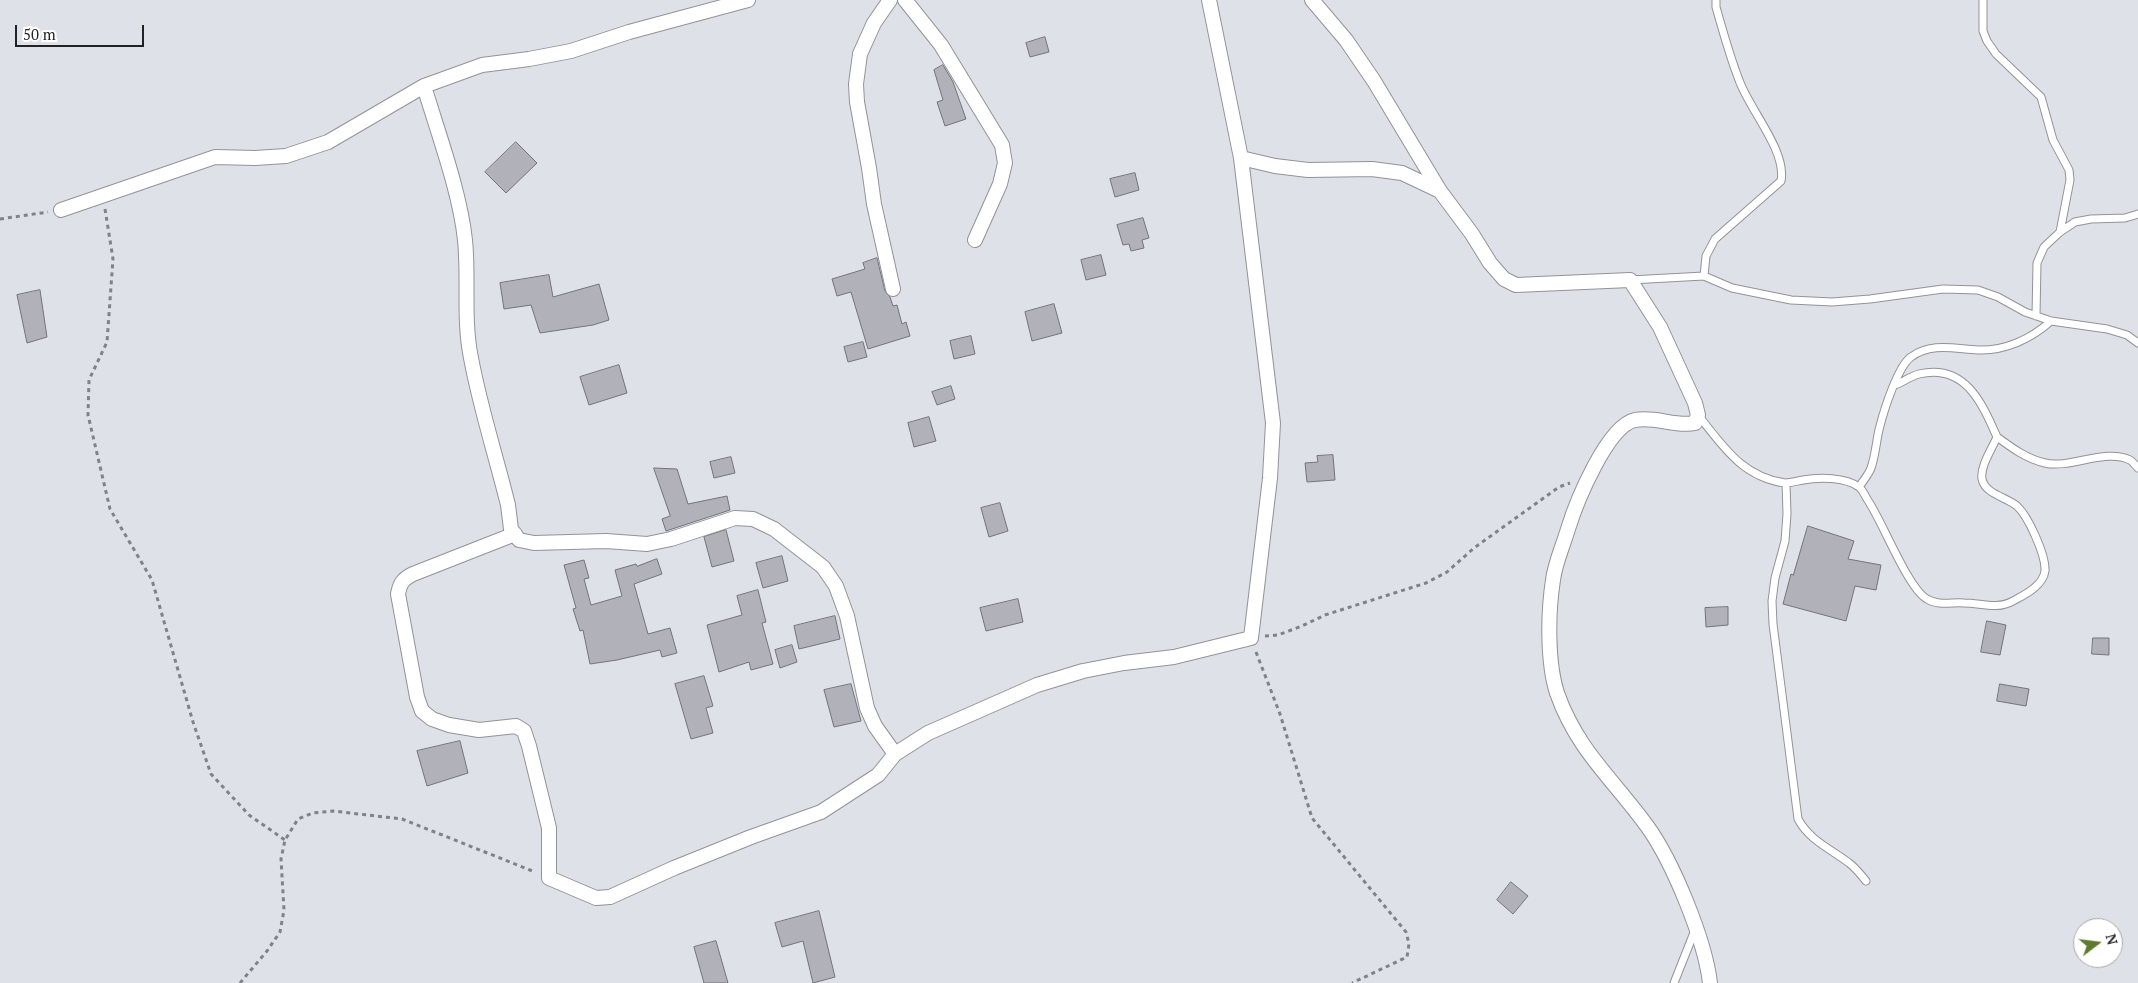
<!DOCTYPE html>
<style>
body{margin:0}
#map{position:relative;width:2138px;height:983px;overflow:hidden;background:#dfe1e8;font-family:"PT Serif",serif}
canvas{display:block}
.north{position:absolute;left:2073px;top:918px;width:50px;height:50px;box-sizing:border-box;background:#fff;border:1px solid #a6a7a7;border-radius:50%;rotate:75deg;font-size:14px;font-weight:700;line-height:20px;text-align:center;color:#212224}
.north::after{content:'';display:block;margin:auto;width:18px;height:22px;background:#607b2f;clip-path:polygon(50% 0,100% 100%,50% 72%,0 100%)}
.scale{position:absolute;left:15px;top:25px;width:129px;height:22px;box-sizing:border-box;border:2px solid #212224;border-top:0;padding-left:6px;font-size:15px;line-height:18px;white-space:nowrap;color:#212224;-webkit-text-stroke:4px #fff;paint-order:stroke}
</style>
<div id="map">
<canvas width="2138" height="983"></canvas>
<div class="north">N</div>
<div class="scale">50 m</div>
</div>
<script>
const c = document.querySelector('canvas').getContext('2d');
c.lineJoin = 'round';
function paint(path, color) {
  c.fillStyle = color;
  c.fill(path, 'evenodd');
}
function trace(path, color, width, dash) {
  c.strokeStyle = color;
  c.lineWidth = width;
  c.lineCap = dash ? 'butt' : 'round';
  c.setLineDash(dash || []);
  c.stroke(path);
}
const building = new Path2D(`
 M 1045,37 L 1049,52 L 1030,57 L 1026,43 Z
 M 943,65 L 953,82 L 966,119 L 945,126 L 937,102 L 943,100 L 934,70 Z
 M 516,142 L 537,163 L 506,193 L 485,172 Z
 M 1135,173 L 1139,190 L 1115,197 L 1110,179 Z
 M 1143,218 L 1149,238 L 1142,240 L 1144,248 L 1131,251 L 1129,244 L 1123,245 L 1117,225 Z
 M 1101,255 L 1106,275 L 1086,280 L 1081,260 Z
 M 877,258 L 885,291 L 890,297 L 893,306 L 897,305 L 902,324 L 906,322 L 910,336 L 868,349 L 851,292 L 837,296 L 832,279 L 865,269 L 863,263 Z
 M 549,275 L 553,297 L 599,284 L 609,320 L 593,325 L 540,333 L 531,305 L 504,309 L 500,283 Z
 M 40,290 L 47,337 L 27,343 L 17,295 Z
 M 1054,304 L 1062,333 L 1032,341 L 1025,312 Z
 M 971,336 L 975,354 L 954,359 L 950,341 Z
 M 863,342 L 867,357 L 848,362 L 844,347 Z
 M 619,365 L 627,393 L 589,405 L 580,377 Z
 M 951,386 L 955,399 L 937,405 L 932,392 Z
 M 929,417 L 936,441 L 914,447 L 908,423 Z
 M 1333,455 L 1335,480 L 1307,482 L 1305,463 L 1318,462 L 1317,456 Z
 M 731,457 L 735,473 L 714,478 L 710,462 Z
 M 654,468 L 677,469 L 688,504 L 727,496 L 730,510 L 666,531 L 662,519 L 670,516 Z
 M 1000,503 L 1008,531 L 989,537 L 981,508 Z
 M 1808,526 L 1854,541 L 1848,559 L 1881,565 L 1876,590 L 1855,586 L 1846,621 L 1783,604 L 1791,574 L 1793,575 Z
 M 726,530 L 734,561 L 712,567 L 704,537 Z
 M 782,556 L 788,581 L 763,588 L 756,563 Z
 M 657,559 L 662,574 L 634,584 L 648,634 L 670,628 L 677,653 L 662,657 L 660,650 L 617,660 L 590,664 L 583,630 L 580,631 L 573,609 L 576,608 L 564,565 L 584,560 L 589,578 L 584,579 L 591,605 L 622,596 L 615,570 L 636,564 L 637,566 Z
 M 758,590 L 766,622 L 762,623 L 773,664 L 751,670 L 749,662 L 719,672 L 707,625 L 742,615 L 737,596 Z
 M 1018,599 L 1023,622 L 986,631 L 980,608 Z
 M 1728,607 L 1728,625 L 1706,627 L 1705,608 Z
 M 835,616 L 840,639 L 799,649 L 794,626 Z
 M 1987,621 L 2006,625 L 2000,655 L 1981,652 Z
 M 2093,638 L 2109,638 L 2109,655 L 2092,654 Z
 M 792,645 L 797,662 L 780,668 L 775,650 Z
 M 704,676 L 713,706 L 706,708 L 713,733 L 691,739 L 675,684 Z
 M 851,684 L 861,721 L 834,727 L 824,690 Z
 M 2000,684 L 2029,689 L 2026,706 L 1997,701 Z
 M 460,741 L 468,773 L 427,786 L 417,751 Z
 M 1511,882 L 1528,896 L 1513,914 L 1497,900 Z
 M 819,911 L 835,977 L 813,983 L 803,941 L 782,947 L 775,923 Z
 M 716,941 L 728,983 L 704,983 L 694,947 Z`);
const path = new Path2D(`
 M 105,209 L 113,259 L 107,342 L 89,380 L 88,415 L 110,509 L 152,580 L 193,722 L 211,774 L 249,815 L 285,840
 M 0,219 L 48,212
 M 1265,636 L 1278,635 L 1302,626 L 1325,615 L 1426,583 L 1447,572 L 1474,548 L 1559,487 L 1570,483
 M 1256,652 L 1280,714 L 1312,818 L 1406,932 L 1409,944 L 1407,957 L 1352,983
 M 240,983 L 267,951 L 280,932 L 284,910 L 281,859 L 285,840 L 298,819 L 313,813 L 333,811 L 402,819 L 535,872`);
const lane = new Path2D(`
 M 1983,0 L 1983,31 L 1987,41 L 1996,54 L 2041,97 L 2053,140 L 2069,170 L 2070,180 L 2060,232
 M 1704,276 L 1706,256 L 1715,239 L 1781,181 C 1787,151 1749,109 1739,80 C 1730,57 1723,32 1716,7 L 1716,0
 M 1630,280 L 1704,276 L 1732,288 L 1791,300 L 1832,302 L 1870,299 L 1943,289 L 1978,290 L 1998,297 L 2025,312 L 2051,321 L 2107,329 L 2127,335 L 2138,343
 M 2036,316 L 2037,263 L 2044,247 L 2060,232 L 2075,222 L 2091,219 L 2125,218 L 2138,214
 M 1895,385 C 1903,382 1911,376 1919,374 C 1965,363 1982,403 1997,437
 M 1698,415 C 1723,446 1742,477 1785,483 C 1791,483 1797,481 1803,480 C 1819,477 1845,477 1859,487 C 1862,489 1865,495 1867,499 C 1882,520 1908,589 1927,599 C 1938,606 1952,602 1964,603 C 1981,603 1997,610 2013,601 C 2024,595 2043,586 2045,571 C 2046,555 2028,516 2017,506 C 2006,497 1985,494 1982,479 C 1980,466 1992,449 1997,437 C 2012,448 2027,459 2045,463 C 2070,469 2105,448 2130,460 C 2132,461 2136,466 2138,468
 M 1786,483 L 1787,514 L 1785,541 L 1775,578 L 1772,601 L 1773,624 L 1798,819 C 1810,841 1831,849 1849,863 C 1856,868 1861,875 1866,881
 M 1859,487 C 1863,481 1869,474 1871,468 C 1876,454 1876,440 1880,426 C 1884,410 1898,366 1911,357 C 1931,342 1955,349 1978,350 C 2005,351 2031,339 2051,321
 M 1674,983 L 1695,930`);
const street = new Path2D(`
 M 890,0 L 874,23 L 860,54 L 856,84 L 857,102 L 869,168 L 874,204 L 893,289
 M 905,0 L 941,45 L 1002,145 L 1005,163 L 1000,184 L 975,240
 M 1312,0 L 1346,40 L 1374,81 L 1440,191 L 1472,234 L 1490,263 L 1504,279 L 1516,285 L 1630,280 L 1660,327 L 1695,403 L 1698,415 L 1695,423 C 1675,427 1656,416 1635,420 C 1607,426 1576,503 1568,529 C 1563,546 1555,563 1553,580 C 1548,612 1547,662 1557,693 C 1577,750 1613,779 1647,826 C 1673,862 1705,940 1710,983
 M 424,86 C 438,133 460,192 465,240 C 469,279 463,319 471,358 C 480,407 496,456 508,505 L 511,529 L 519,540 L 534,543 L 606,541 L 647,544 L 671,539 L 735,518 L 753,519 L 774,529 L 823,567 L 836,586 L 847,616 L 867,708 L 875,726 L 895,754
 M 1241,158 L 1275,166 L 1308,170 L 1372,169 L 1402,173 L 1440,191
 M 61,210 L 215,157 L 255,158 L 286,156 L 328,142 L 424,86 L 482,65 L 529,59 L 571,51 L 629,32 L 748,0
 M 515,534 L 413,574 C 403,579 400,583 398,594 L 417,697 L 422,711 L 432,719 L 449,725 L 479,730 L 516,726 L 524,731 L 529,746 L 549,828 L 549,878 L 596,898 L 610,897 L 674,868 L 751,837 L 821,812 L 878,775 L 895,754 L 928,733 L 1037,685 L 1083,671 L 1124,663 L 1174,657 L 1251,638 L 1270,478 L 1273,423 L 1241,158 L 1209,0`);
paint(building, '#b1b2b9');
trace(building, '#72747a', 1);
trace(lane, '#929399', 9);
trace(street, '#929399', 16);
trace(path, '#818287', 3, [4, 4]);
trace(lane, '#fff', 7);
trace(street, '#fff', 14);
</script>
